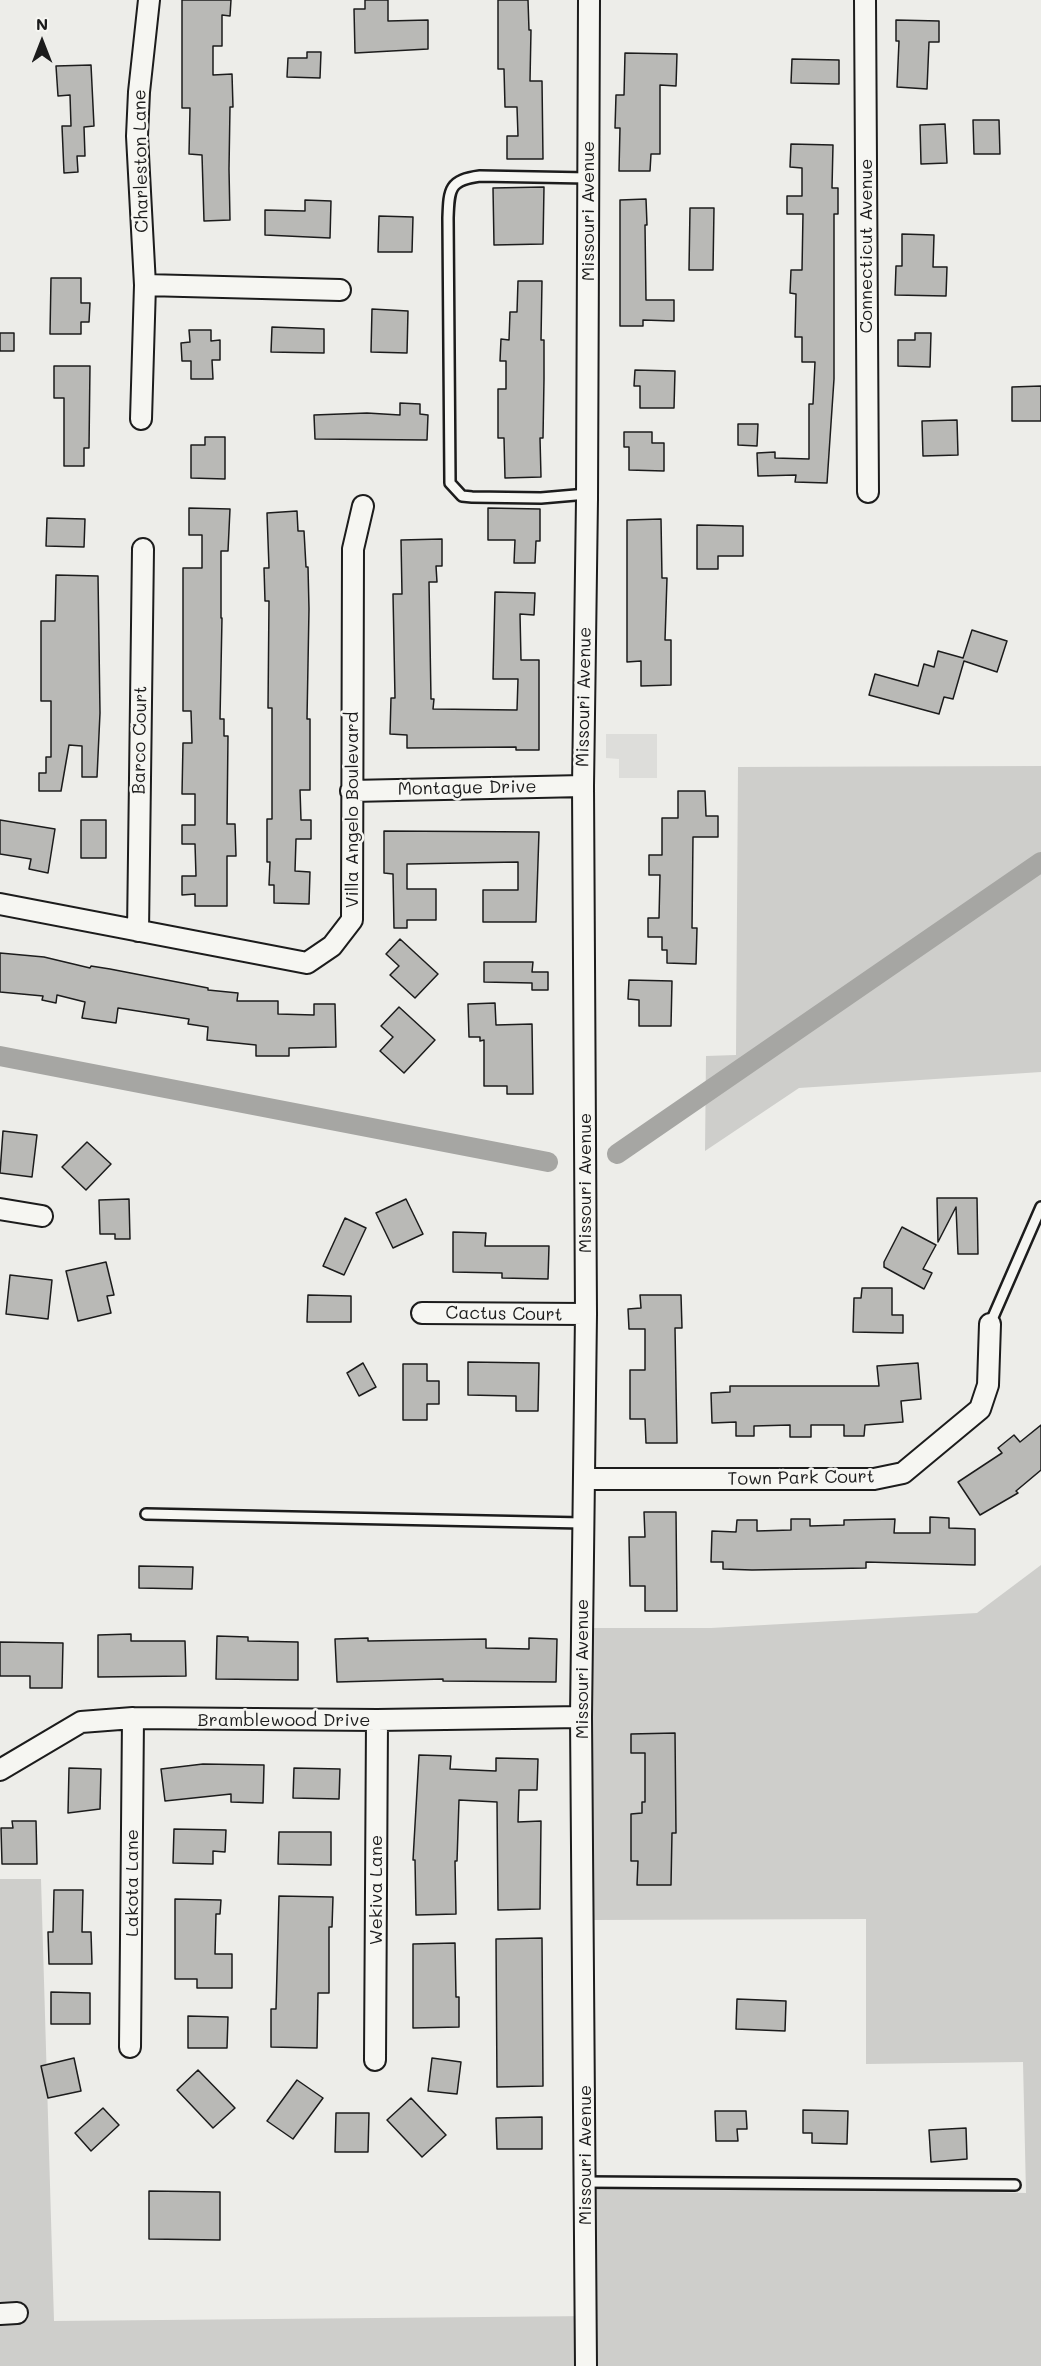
<!DOCTYPE html>
<style>
body{margin:0}
#map{position:relative;width:1041px;height:2366px;overflow:hidden;background:#edede9;font-family:Mali,sans-serif}
canvas{display:block}
.north{position:absolute;left:12px;top:12px;width:60px;height:60px;-webkit-text-stroke:4px #f6f6f2;paint-order:stroke;rotate:0deg;font-size:16px;font-weight:700;line-height:24px;text-align:center;color:#1c1c1c}
.north::after{content:'';display:block;margin:auto;width:21px;height:27px;background:#1c1c1c;clip-path:polygon(50% 0,100% 100%,50% 72%,0 100%)}
</style>
<div id="map">
<canvas width="1041" height="2366"></canvas>
<div class="north">N</div>
</div>
<script>
const c = document.querySelector('canvas').getContext('2d');
c.lineJoin = 'round';
function paint(path, color) {
  c.fillStyle = color;
  c.fill(path, 'evenodd');
}
function trace(path, color, width, dash) {
  c.strokeStyle = color;
  c.lineWidth = width;
  c.lineCap = dash ? 'butt' : 'round';
  c.setLineDash(dash || []);
  c.stroke(path);
}
function drawText(font, color, halo, rows, align = 'center') {
  c.font = font + ' Mali,sans-serif';
  c.lineWidth = 5;
  c.setLineDash([]);
  c.textBaseline = 'middle';
  c.strokeStyle = halo;
  c.fillStyle = color;
  for (const [text, x, y, turn = 0] of rows) {
    c.save();
    c.translate(x, y);
    c.rotate((+turn || 0) * Math.PI / 180);
    c.textAlign = isNaN(turn) ? turn : align;
    if (halo) c.strokeText(text, 0, 0);
    c.fillText(text, 0, 0);
    c.restore();
  }
}
const built = new Path2D(`
 M 606,734 L 657,734 L 657,778 L 619,778 L 619,759 L 606,758 Z`);
const green = new Path2D(`
 M 1041,766 L 1041,1072 L 799,1088 L 705,1151 L 706,1056 L 736,1055 L 738,767 Z
 M 1041,1565 L 1041,2366 L 0,2366 L 0,1879 L 41,1879 L 54,2321 L 592,2316 L 592,2181 L 1026,2193 L 1023,2062 L 866,2064 L 866,1919 L 592,1920 L 593,1628 L 711,1628 L 977,1613 Z`);
const canal = new Path2D(`
 M 0,1056 L 548,1162
 M 617,1154 L 1041,862`);
const building = new Path2D(`
 M 182,0 L 231,0 L 230,16 L 222,15 L 222,46 L 213,46 L 213,75 L 232,74 L 233,107 L 230,107 L 229,169 L 230,220 L 204,221 L 202,155 L 189,154 L 190,108 L 182,108 Z
 M 365,0 L 388,0 L 388,21 L 428,20 L 428,49 L 355,53 L 354,9 L 365,9 Z
 M 498,0 L 528,0 L 529,30 L 531,30 L 530,81 L 542,81 L 543,159 L 507,159 L 507,136 L 518,136 L 517,107 L 505,107 L 504,69 L 498,69 Z
 M 896,20 L 939,21 L 939,42 L 929,42 L 927,89 L 897,87 L 899,41 L 896,41 Z
 M 307,52 L 321,52 L 320,78 L 287,77 L 288,58 L 307,58 Z
 M 625,53 L 677,54 L 676,86 L 660,85 L 660,154 L 651,154 L 650,171 L 619,171 L 620,128 L 615,128 L 616,95 L 624,95 Z
 M 792,59 L 839,60 L 839,84 L 791,83 Z
 M 91,65 L 94,126 L 84,127 L 85,156 L 77,156 L 78,172 L 64,173 L 62,126 L 71,126 L 70,95 L 58,96 L 56,66 Z
 M 973,120 L 999,120 L 1000,154 L 974,154 Z
 M 945,124 L 947,163 L 921,164 L 920,125 Z
 M 791,144 L 833,145 L 832,188 L 838,188 L 838,214 L 834,214 L 834,379 L 827,483 L 795,482 L 796,475 L 758,476 L 757,453 L 775,452 L 775,458 L 809,459 L 809,404 L 813,404 L 815,362 L 802,362 L 802,337 L 795,337 L 796,294 L 790,293 L 791,270 L 802,270 L 803,214 L 787,214 L 787,196 L 802,196 L 802,168 L 790,167 Z
 M 544,187 L 543,244 L 494,245 L 493,188 Z
 M 646,199 L 647,225 L 645,225 L 646,300 L 674,300 L 674,321 L 643,320 L 643,326 L 620,326 L 620,200 Z
 M 305,200 L 331,201 L 330,238 L 265,235 L 265,210 L 305,211 Z
 M 690,208 L 714,208 L 713,270 L 689,270 Z
 M 379,216 L 413,217 L 412,252 L 378,252 Z
 M 902,234 L 934,235 L 933,267 L 947,267 L 946,296 L 895,295 L 896,266 L 902,266 Z
 M 51,278 L 81,278 L 81,303 L 90,303 L 89,322 L 81,322 L 81,334 L 50,334 Z
 M 518,281 L 542,281 L 541,340 L 544,340 L 544,379 L 543,438 L 540,438 L 541,477 L 505,478 L 504,438 L 498,438 L 498,389 L 506,389 L 506,361 L 500,361 L 501,339 L 509,340 L 510,312 L 517,312 Z
 M 372,309 L 408,311 L 407,353 L 371,352 Z
 M 272,327 L 324,329 L 324,353 L 271,352 Z
 M 189,330 L 211,330 L 211,341 L 220,340 L 220,360 L 212,360 L 213,379 L 191,379 L 191,361 L 182,361 L 181,343 L 190,342 Z
 M 0,333 L 14,333 L 14,351 L 0,351 Z
 M 915,333 L 931,333 L 930,367 L 898,366 L 898,340 L 915,340 Z
 M 54,366 L 90,366 L 89,448 L 84,448 L 84,466 L 64,466 L 64,398 L 54,398 Z
 M 635,370 L 675,371 L 674,408 L 640,408 L 640,386 L 634,386 Z
 M 1041,386 L 1041,421 L 1012,421 L 1012,387 Z
 M 400,403 L 420,404 L 420,414 L 428,415 L 427,440 L 315,439 L 314,415 L 367,413 L 400,415 Z
 M 957,420 L 958,455 L 923,456 L 922,421 Z
 M 738,424 L 758,424 L 757,446 L 738,445 Z
 M 624,432 L 652,432 L 652,443 L 664,443 L 664,471 L 629,470 L 629,447 L 624,447 Z
 M 205,437 L 225,437 L 225,479 L 191,478 L 191,445 L 205,445 Z
 M 189,508 L 230,509 L 228,551 L 221,551 L 221,618 L 222,618 L 220,719 L 224,719 L 224,736 L 228,736 L 227,824 L 235,824 L 236,856 L 227,856 L 227,906 L 195,906 L 195,894 L 182,895 L 182,876 L 196,876 L 195,844 L 182,844 L 182,825 L 195,825 L 195,794 L 182,794 L 183,743 L 192,743 L 191,711 L 183,711 L 183,568 L 202,568 L 202,535 L 189,535 Z
 M 488,508 L 540,509 L 540,541 L 536,541 L 535,563 L 514,563 L 515,540 L 488,540 Z
 M 297,511 L 298,531 L 304,531 L 306,567 L 308,567 L 309,609 L 307,719 L 310,719 L 310,790 L 300,790 L 301,820 L 311,820 L 311,839 L 296,839 L 295,871 L 310,872 L 309,904 L 274,903 L 274,885 L 269,885 L 270,862 L 267,862 L 267,819 L 272,819 L 272,708 L 268,708 L 269,601 L 265,601 L 264,568 L 269,568 L 267,513 Z
 M 47,518 L 85,519 L 84,547 L 46,546 Z
 M 661,519 L 662,578 L 667,578 L 665,640 L 671,640 L 671,685 L 641,686 L 641,661 L 627,662 L 627,520 Z
 M 697,525 L 743,526 L 743,556 L 718,556 L 718,569 L 697,569 Z
 M 442,539 L 442,566 L 436,566 L 437,582 L 429,582 L 431,699 L 434,699 L 433,709 L 517,710 L 518,679 L 493,679 L 495,592 L 535,593 L 534,615 L 520,614 L 521,660 L 539,660 L 539,750 L 516,750 L 516,747 L 407,748 L 407,735 L 390,734 L 391,698 L 395,698 L 393,594 L 402,594 L 401,540 Z
 M 56,575 L 98,576 L 100,713 L 97,777 L 82,777 L 82,746 L 69,745 L 61,791 L 39,791 L 39,773 L 46,773 L 46,757 L 51,757 L 51,701 L 41,701 L 41,621 L 55,621 Z
 M 972,630 L 1007,641 L 997,672 L 964,661 L 953,699 L 944,697 L 939,714 L 869,695 L 875,674 L 918,686 L 924,664 L 934,667 L 938,651 L 963,658 Z
 M 678,791 L 705,791 L 706,816 L 718,816 L 718,837 L 693,837 L 692,928 L 697,928 L 696,964 L 667,963 L 667,950 L 662,950 L 662,937 L 648,937 L 648,918 L 659,918 L 660,875 L 649,875 L 649,855 L 662,855 L 662,818 L 678,818 Z
 M 0,820 L 55,829 L 48,873 L 29,869 L 31,859 L 0,854 Z
 M 81,820 L 106,820 L 106,858 L 81,858 Z
 M 384,831 L 539,832 L 536,922 L 483,922 L 483,890 L 518,890 L 518,862 L 407,864 L 407,889 L 436,889 L 436,920 L 407,920 L 407,928 L 394,928 L 393,874 L 384,873 Z
 M 400,939 L 438,974 L 415,998 L 390,975 L 399,966 L 386,954 Z
 M 0,953 L 44,957 L 90,968 L 91,966 L 110,969 L 208,988 L 208,990 L 238,993 L 237,1001 L 278,1001 L 278,1014 L 314,1015 L 314,1004 L 335,1004 L 336,1047 L 289,1048 L 289,1056 L 256,1056 L 256,1045 L 207,1040 L 208,1027 L 188,1024 L 189,1019 L 118,1008 L 116,1023 L 82,1018 L 85,1002 L 57,995 L 56,1003 L 42,1000 L 43,996 L 0,992 Z
 M 484,962 L 533,962 L 532,972 L 548,972 L 548,990 L 532,990 L 532,983 L 484,982 Z
 M 629,980 L 672,981 L 671,1026 L 639,1026 L 639,1000 L 628,999 Z
 M 495,1003 L 496,1025 L 532,1024 L 533,1094 L 507,1094 L 507,1086 L 484,1086 L 484,1040 L 480,1041 L 480,1037 L 469,1037 L 468,1004 Z
 M 399,1007 L 435,1040 L 404,1073 L 380,1051 L 393,1037 L 381,1026 Z
 M 3,1131 L 37,1135 L 32,1177 L 0,1173 Z
 M 87,1142 L 111,1164 L 86,1190 L 62,1167 Z
 M 937,1198 L 977,1198 L 978,1254 L 958,1254 L 956,1207 L 938,1242 Z
 M 129,1199 L 130,1239 L 115,1239 L 115,1234 L 100,1234 L 99,1200 Z
 M 406,1199 L 423,1234 L 393,1248 L 376,1213 Z
 M 345,1218 L 366,1228 L 344,1275 L 323,1266 Z
 M 902,1227 L 936,1245 L 923,1269 L 932,1273 L 924,1289 L 884,1267 L 884,1262 Z
 M 453,1232 L 486,1233 L 485,1246 L 549,1246 L 548,1279 L 502,1278 L 502,1273 L 453,1272 Z
 M 106,1262 L 114,1295 L 107,1296 L 111,1313 L 78,1321 L 66,1271 Z
 M 10,1275 L 52,1280 L 48,1319 L 6,1314 Z
 M 862,1288 L 892,1288 L 892,1315 L 903,1315 L 903,1333 L 853,1332 L 854,1298 L 861,1298 Z
 M 308,1295 L 351,1296 L 351,1322 L 307,1322 Z
 M 640,1295 L 681,1295 L 682,1328 L 675,1328 L 677,1443 L 646,1443 L 645,1419 L 630,1419 L 630,1370 L 645,1370 L 645,1329 L 629,1329 L 628,1309 L 641,1308 Z
 M 468,1362 L 539,1363 L 538,1411 L 516,1411 L 516,1396 L 468,1395 Z
 M 363,1363 L 376,1387 L 359,1396 L 347,1373 Z
 M 918,1363 L 921,1399 L 901,1401 L 903,1422 L 865,1425 L 864,1436 L 844,1436 L 844,1425 L 811,1425 L 811,1437 L 790,1437 L 790,1425 L 754,1426 L 754,1436 L 736,1436 L 736,1422 L 712,1423 L 711,1393 L 730,1392 L 730,1386 L 879,1386 L 877,1366 Z
 M 403,1364 L 427,1364 L 427,1381 L 439,1381 L 439,1404 L 427,1404 L 427,1420 L 403,1420 Z
 M 1041,1425 L 1041,1470 L 1016,1491 L 1018,1493 L 980,1515 L 958,1482 L 1002,1453 L 998,1448 L 1014,1435 L 1020,1442 Z
 M 644,1512 L 676,1512 L 677,1611 L 645,1611 L 645,1586 L 630,1586 L 629,1537 L 645,1537 Z
 M 930,1517 L 949,1518 L 949,1528 L 975,1529 L 975,1565 L 866,1562 L 866,1568 L 752,1570 L 723,1569 L 723,1562 L 711,1562 L 712,1531 L 736,1532 L 737,1520 L 757,1520 L 757,1531 L 791,1530 L 791,1519 L 810,1519 L 810,1526 L 844,1525 L 844,1520 L 895,1519 L 894,1533 L 930,1533 Z
 M 139,1566 L 193,1567 L 192,1589 L 139,1588 Z
 M 131,1634 L 131,1641 L 185,1641 L 186,1676 L 98,1677 L 98,1635 Z
 M 217,1636 L 248,1637 L 248,1641 L 298,1642 L 298,1680 L 216,1679 Z
 M 368,1638 L 368,1641 L 486,1639 L 486,1648 L 529,1649 L 529,1638 L 557,1639 L 556,1682 L 443,1681 L 443,1679 L 337,1682 L 335,1639 Z
 M 0,1642 L 63,1643 L 62,1688 L 30,1688 L 30,1676 L 0,1676 Z
 M 675,1733 L 676,1833 L 672,1833 L 671,1885 L 637,1885 L 638,1861 L 631,1861 L 631,1814 L 642,1813 L 642,1802 L 645,1802 L 645,1753 L 631,1753 L 631,1734 Z
 M 419,1755 L 451,1756 L 450,1769 L 496,1771 L 496,1758 L 538,1759 L 537,1790 L 519,1790 L 518,1822 L 541,1821 L 540,1909 L 498,1910 L 497,1802 L 459,1800 L 457,1861 L 455,1861 L 456,1914 L 416,1915 L 415,1860 L 413,1860 Z
 M 203,1764 L 264,1765 L 263,1803 L 231,1802 L 231,1794 L 165,1801 L 161,1769 Z
 M 69,1768 L 101,1769 L 100,1809 L 68,1813 Z
 M 294,1768 L 340,1769 L 339,1799 L 293,1798 Z
 M 12,1821 L 36,1821 L 37,1864 L 2,1864 L 1,1828 L 13,1828 Z
 M 174,1829 L 226,1830 L 225,1852 L 213,1851 L 213,1864 L 173,1863 Z
 M 279,1832 L 331,1832 L 331,1865 L 278,1864 Z
 M 54,1890 L 83,1890 L 82,1932 L 91,1932 L 92,1964 L 49,1964 L 48,1932 L 53,1932 Z
 M 279,1896 L 333,1897 L 332,1927 L 329,1927 L 329,1993 L 318,1993 L 317,2048 L 271,2047 L 271,2009 L 276,2009 Z
 M 175,1899 L 221,1900 L 220,1914 L 216,1914 L 215,1954 L 232,1954 L 232,1988 L 197,1988 L 197,1979 L 175,1979 Z
 M 542,1938 L 543,2086 L 497,2087 L 496,1939 Z
 M 455,1943 L 456,1997 L 459,1997 L 459,2027 L 413,2028 L 413,1944 Z
 M 51,1992 L 90,1993 L 90,2024 L 51,2024 Z
 M 737,1999 L 786,2001 L 785,2031 L 736,2029 Z
 M 188,2016 L 228,2017 L 227,2048 L 188,2048 Z
 M 74,2058 L 81,2091 L 48,2098 L 41,2066 Z
 M 432,2058 L 461,2062 L 457,2094 L 428,2091 Z
 M 198,2070 L 235,2108 L 213,2128 L 177,2090 Z
 M 297,2080 L 323,2098 L 293,2139 L 267,2121 Z
 M 411,2098 L 446,2135 L 422,2157 L 387,2120 Z
 M 103,2108 L 119,2125 L 91,2151 L 75,2133 Z
 M 803,2110 L 848,2111 L 847,2144 L 812,2143 L 812,2133 L 803,2133 Z
 M 715,2111 L 746,2111 L 747,2129 L 737,2129 L 738,2141 L 716,2141 Z
 M 336,2113 L 369,2113 L 368,2152 L 335,2152 Z
 M 542,2117 L 542,2149 L 497,2149 L 496,2118 Z
 M 966,2128 L 967,2159 L 931,2162 L 929,2130 Z
 M 149,2191 L 220,2192 L 220,2240 L 149,2239 Z`);
const lane = new Path2D(`
 M 587,494 L 541,498 L 472,497 L 462,496 L 450,483 L 448,218 C 449,189 449,180 480,176 L 588,178
 M 990,1324 L 1041,1207
 M 146,1514 L 583,1523
 M 586,2182 L 1015,2185`);
const street = new Path2D(`
 M 865,0 L 868,492
 M 145,285 L 340,290
 M 141,419 L 145,285 L 137,136 L 139,92 L 149,0
 M 351,791 L 583,786
 M 0,904 L 307,963 L 332,946 L 352,920 L 353,549 L 363,506
 M 138,931 L 143,549
 M 0,1209 L 42,1216
 M 422,1313 L 586,1314
 M 584,1479 L 874,1479 L 903,1473 L 980,1409 L 988,1385 L 990,1324
 M 0,1770 L 81,1722 L 133,1718 L 377,1720 L 581,1717
 M 130,2047 L 133,1718
 M 375,2060 L 377,1720
 M 0,2314 L 17,2313
 M 586,2366 L 581,1717 L 586,1314 L 583,786 L 587,499 L 589,0`);
const streetNames = [
 ["Charleston Lane",141,161,-91],
 ["Missouri Avenue",588,211,-90],
 ["Connecticut Avenue",866,246,-90],
 ["Missouri Avenue",584,697,-89],
 ["Barco Court",140,740,-89],
 ["Montague Drive",467,788,-1],
 ["Villa Angelo Boulevard",352,810,-90],
 ["Missouri Avenue",585,1183,-90],
 ["Cactus Court",504,1314,1],
 ["Town Park Court",801,1478,-1],
 ["Missouri Avenue",582,1669,-90],
 ["Bramblewood Drive",284,1720],
 ["Lakota Lane",132,1883,-90],
 ["Wekiva Lane",376,1890,-90],
 ["Missouri Avenue",585,2155,-90]
];
paint(built, '#ddddda');
paint(green, '#cececb');
trace(canal, '#a6a6a3', 20);
paint(building, '#b9b9b6');
trace(building, '#1c1c1c', 1.5);
trace(lane, '#1c1c1c', 14);
trace(street, '#1c1c1c', 24);
trace(lane, '#f6f6f2', 9);
trace(street, '#f6f6f2', 20);
drawText('18px', '#1c1c1c', '#f6f6f2', streetNames);
</script>
